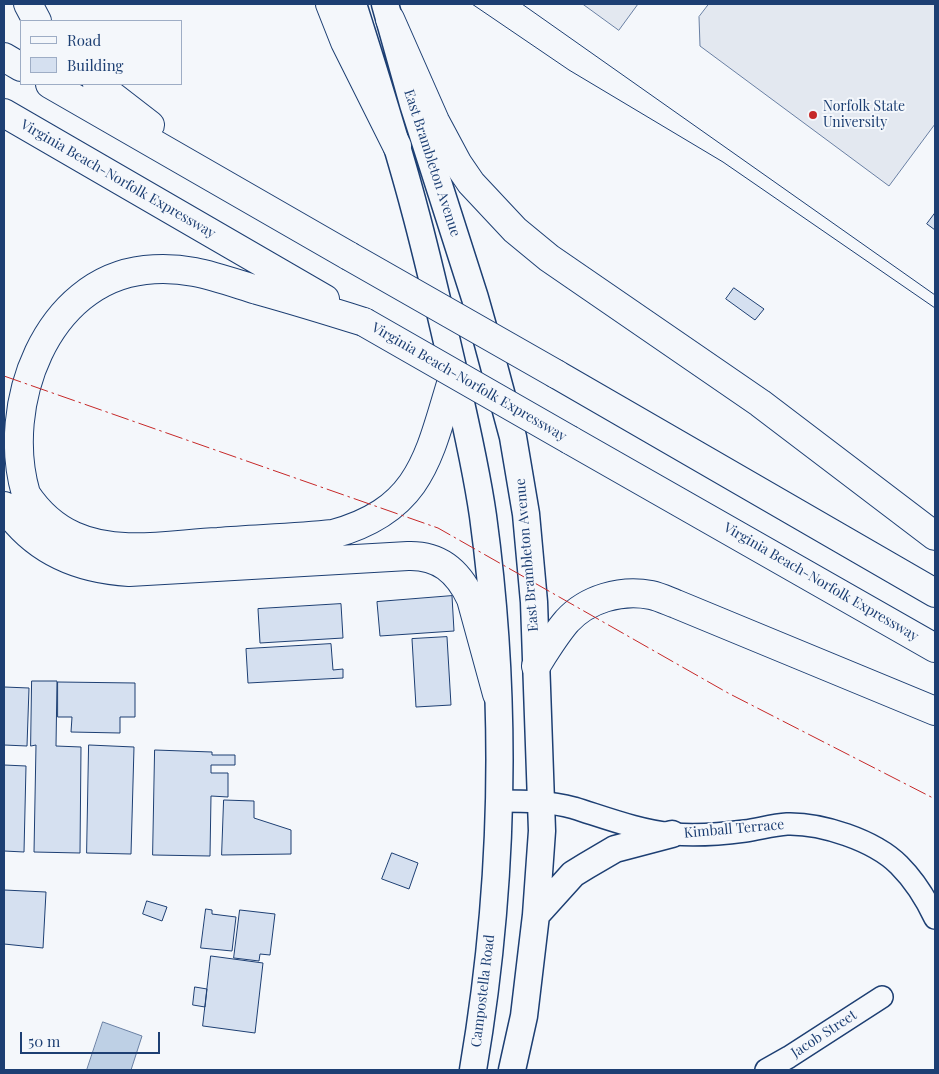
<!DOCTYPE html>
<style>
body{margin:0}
#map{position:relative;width:939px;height:1074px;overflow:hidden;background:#f4f7fb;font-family:"Playfair Display",serif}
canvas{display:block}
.frame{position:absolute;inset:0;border:5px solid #1d3f73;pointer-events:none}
.legend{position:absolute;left:20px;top:20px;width:162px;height:65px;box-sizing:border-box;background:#f4f7fb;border:1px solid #9eadc5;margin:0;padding:6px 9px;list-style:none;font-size:15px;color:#1d3f73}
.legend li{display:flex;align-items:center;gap:10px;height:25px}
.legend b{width:25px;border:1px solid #9eadc5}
.scale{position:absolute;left:20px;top:1032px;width:140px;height:22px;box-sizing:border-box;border:2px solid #1d3f73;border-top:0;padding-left:6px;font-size:15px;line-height:18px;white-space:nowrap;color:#1d3f73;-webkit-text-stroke:4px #f4f7fb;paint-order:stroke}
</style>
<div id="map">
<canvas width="939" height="1074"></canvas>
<div class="frame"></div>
<ul class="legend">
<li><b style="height:6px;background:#f4f7fb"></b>Road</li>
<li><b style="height:14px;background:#d5e0f0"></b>Building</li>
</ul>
<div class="scale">50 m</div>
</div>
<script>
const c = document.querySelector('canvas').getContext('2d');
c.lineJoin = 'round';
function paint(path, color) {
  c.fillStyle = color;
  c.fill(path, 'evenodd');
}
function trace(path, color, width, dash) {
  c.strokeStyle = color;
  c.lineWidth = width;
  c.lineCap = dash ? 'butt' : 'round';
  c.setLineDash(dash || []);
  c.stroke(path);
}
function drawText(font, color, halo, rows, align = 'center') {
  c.font = font + ' "Playfair Display",serif';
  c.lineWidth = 4;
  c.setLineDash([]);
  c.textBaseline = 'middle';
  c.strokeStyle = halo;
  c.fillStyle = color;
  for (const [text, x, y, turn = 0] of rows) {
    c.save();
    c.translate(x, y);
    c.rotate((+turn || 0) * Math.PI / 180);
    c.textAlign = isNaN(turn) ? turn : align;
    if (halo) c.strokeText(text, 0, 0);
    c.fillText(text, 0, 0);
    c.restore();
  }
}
const parking = new Path2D(`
 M 583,4 L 638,4 L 619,30 Z
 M 709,4 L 935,4 L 935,124 L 889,186 L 700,46 L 699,17 Z`);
const water = new Path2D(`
 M 103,1022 L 142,1036 L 131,1070 L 87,1070 Z`);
const building = new Path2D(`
 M 935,213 L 935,230 L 927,224 Z
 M 734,288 L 764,309 L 755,320 L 726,299 Z
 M 452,596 L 454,631 L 380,636 L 377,602 Z
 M 341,604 L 343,638 L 260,643 L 258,609 Z
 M 447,637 L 451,705 L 416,707 L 412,639 Z
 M 331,644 L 333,670 L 343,669 L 343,678 L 248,683 L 246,649 Z
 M 32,681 L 57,681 L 56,746 L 81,747 L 80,853 L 34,852 L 36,745 L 31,746 Z
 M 58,682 L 135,683 L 135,717 L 120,717 L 120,733 L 71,732 L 72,717 L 58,717 Z
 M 4,687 L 29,688 L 27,746 L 4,745 Z
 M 89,745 L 134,747 L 131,854 L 87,853 Z
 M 155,750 L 212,752 L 212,755 L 235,755 L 235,765 L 211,765 L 211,773 L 228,773 L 228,797 L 211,796 L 210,856 L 153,855 Z
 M 4,765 L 26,766 L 24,852 L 4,851 Z
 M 224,800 L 254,801 L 254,818 L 291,830 L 291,854 L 222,855 Z
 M 392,853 L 418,863 L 409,889 L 382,879 Z
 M 4,890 L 46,892 L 43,948 L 4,944 Z
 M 147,901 L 167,907 L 162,921 L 143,914 Z
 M 206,909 L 212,910 L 212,914 L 236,917 L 232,951 L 201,948 Z
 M 240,910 L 275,914 L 270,955 L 260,954 L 259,961 L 234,958 Z
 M 211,956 L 263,963 L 255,1033 L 203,1026 Z
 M 195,987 L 207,989 L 205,1007 L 193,1005 Z`);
const minor = new Path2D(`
 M 499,801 C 524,801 549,801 574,808 C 606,818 640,831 673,834 C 697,836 722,834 745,831 C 759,829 773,825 787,824 C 821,823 874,840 899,865 C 914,880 926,899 935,918
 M 766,1070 L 789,1057 L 882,997`);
const major = new Path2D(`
 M 353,4 C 374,71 396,139 414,207 C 429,262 441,317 454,372 C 465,420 476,467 483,516 C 508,700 504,888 473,1070
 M 385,4 L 413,104 L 475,298 L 488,344 L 513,437 L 526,514 L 534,602 L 542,831 L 536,915 L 524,1016 L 512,1070
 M 536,915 L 573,874 L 586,866 L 615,849 L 672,834`);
const highway = new Path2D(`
 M 28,4 L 37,21
 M 330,4 L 345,42 L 397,146
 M 390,19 L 435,121 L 458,164 L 471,183 L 515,230 L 549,258 L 760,403 L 935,536
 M 4,57 L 21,67
 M 50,84 L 349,256
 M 97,84 L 150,125
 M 4,113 L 325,299
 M 364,322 C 329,311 293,300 257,290 C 218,278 187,265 145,270 C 46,281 0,405 26,494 C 38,512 54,527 74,536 C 118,556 172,544 218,542 C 256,539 295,538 333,534 C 424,509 429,453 454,374
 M 556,374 L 935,593
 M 570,440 L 935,648
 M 4,506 C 34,551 77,569 129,572 L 408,556 C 439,555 458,571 471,599 L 497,694
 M 536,666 C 546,650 555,635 567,621 C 587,599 621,589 651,595 C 660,597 668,601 676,604 L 935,711`);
const tram = new Path2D(`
 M 472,4 L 569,70 L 723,162 L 935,308
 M 522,4 L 935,295`);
const highwayBridge = new Path2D(`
 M 349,256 L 556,374
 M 364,322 L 570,440`);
const power = new Path2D(`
 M 4,376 L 438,528 L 728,693 L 935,799`);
const markers = [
 [813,115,5,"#c62828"]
];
const poiNames = [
 ["Norfolk State",823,107],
 ["University",823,123]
];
const streetNames = [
 ["East Brambleton Avenue",432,163,72],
 ["Virginia Beach-Norfolk Expressway",118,179,30],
 ["Virginia Beach-Norfolk Expressway",469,382,30],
 ["East Brambleton Avenue",527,555,-95],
 ["Virginia Beach-Norfolk Expressway",821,582,30],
 ["Kimball Terrace",734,829,-5],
 ["Campostella Road",483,991,-83],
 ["Jacob Street",824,1034,-33]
];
paint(parking, '#e3e8f0');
trace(parking, '#687fa3', 1);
paint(water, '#bed0e5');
trace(water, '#687fa3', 1);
paint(building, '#d5e0f0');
trace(building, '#1d3f73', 1);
trace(minor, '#1d3f73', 24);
trace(major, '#1d3f73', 29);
trace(highway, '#1d3f73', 30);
trace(minor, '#f4f7fb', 21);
trace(major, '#f4f7fb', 26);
trace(highway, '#f4f7fb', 28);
trace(tram, '#1d3f73', 1);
trace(highwayBridge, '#1d3f73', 30, []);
trace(highwayBridge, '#f4f7fb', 28);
trace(power, '#c62828', 1, [18, 4, 2.5, 4]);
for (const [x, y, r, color] of markers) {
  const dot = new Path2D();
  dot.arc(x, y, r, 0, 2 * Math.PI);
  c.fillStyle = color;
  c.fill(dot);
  trace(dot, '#f4f7fb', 2);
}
drawText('14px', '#1d3f73', '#f4f7fb', poiNames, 'left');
drawText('14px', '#1d3f73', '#f4f7fb', streetNames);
</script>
